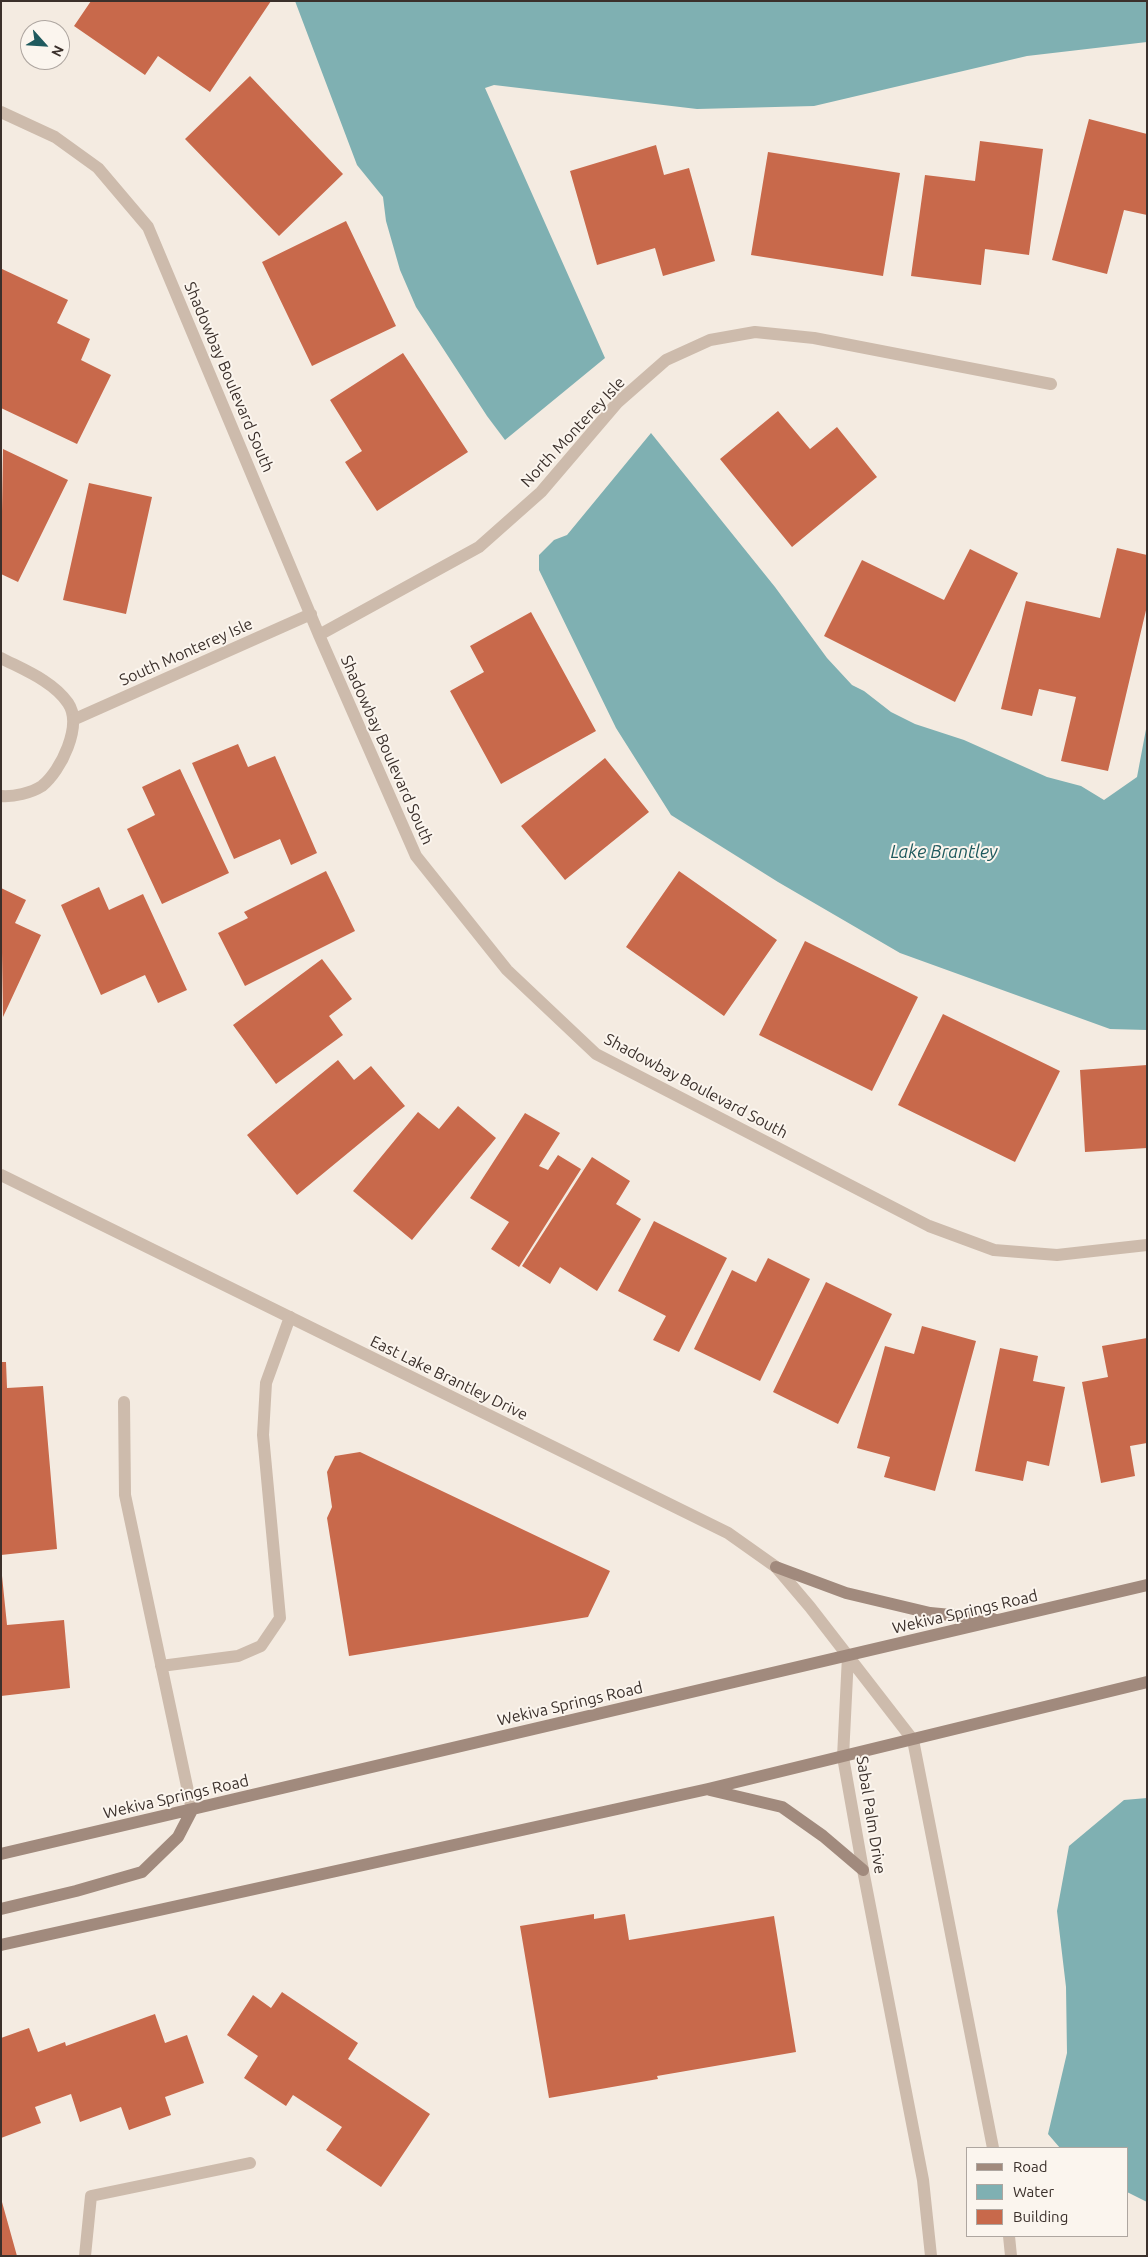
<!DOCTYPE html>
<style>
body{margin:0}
#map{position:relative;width:1148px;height:2257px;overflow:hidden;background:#f4ebe1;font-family:Ubuntu,sans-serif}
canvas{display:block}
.frame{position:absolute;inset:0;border:2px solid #3b302b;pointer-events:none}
.legend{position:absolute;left:966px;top:2147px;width:162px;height:90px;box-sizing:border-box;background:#fbf5ee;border:1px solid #aea6a0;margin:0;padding:6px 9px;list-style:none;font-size:15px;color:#3b302b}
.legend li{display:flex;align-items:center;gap:10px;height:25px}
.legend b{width:25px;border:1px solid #aea6a0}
.north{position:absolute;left:20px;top:20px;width:50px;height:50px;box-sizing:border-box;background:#fbf5ee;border:1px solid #aea6a0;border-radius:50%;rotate:116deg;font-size:14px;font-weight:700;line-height:20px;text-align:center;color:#3b302b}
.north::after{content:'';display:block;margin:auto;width:18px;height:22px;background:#1f5a5e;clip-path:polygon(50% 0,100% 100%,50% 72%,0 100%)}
</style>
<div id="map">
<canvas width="1148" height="2257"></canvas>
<div class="frame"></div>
<ul class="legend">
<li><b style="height:6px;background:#a18a7d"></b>Road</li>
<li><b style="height:14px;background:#7fb0b2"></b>Water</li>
<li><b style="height:14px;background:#c8694b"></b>Building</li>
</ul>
<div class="north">N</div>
</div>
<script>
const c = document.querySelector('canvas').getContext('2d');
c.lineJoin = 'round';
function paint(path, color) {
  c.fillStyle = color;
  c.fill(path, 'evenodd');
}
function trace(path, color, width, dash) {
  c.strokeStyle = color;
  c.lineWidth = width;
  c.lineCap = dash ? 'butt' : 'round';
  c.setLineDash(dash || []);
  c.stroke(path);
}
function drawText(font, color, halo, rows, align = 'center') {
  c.font = font + ' Ubuntu,sans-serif';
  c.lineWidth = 4;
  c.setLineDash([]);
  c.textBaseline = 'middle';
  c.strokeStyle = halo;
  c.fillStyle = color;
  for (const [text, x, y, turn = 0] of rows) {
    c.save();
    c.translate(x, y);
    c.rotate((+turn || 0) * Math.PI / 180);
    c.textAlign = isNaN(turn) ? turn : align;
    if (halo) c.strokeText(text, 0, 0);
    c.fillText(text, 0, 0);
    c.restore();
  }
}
const water = new Path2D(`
 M 295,1 L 1147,1 L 1147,42 L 1027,56 L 814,106 L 697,109 L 494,85 L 485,88 L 605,358 L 505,440 L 487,416 L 416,307 L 400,270 L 386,221 L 383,197 L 357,165 Z
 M 651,433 L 775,587 L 827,658 L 852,685 L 864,691 L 891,712 L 915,724 L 964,740 L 1047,777 L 1081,786 L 1104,800 L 1137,777 L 1147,724 L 1147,1030 L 1110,1029 L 900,953 L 778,882 L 671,815 L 616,728 L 539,570 L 539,555 L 554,540 L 567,535 Z
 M 1147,1798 L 1147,2202 L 1127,2192 L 1127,2148 L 1060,2148 L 1048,2134 L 1067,2053 L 1066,1987 L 1057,1911 L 1069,1846 L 1124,1800 Z`);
const building = new Path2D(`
 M 91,1 L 271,1 L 210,92 L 158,56 L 145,75 L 74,26 Z
 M 250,76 L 343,174 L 279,236 L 185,139 Z
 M 1089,119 L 1147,134 L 1147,215 L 1124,210 L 1107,274 L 1052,260 Z
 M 980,141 L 1043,149 L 1029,255 L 985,249 L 981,285 L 911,276 L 925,175 L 975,181 Z
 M 656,145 L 664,175 L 689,168 L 715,261 L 663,276 L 655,248 L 597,265 L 570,171 Z
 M 768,152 L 900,173 L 883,276 L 751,255 Z
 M 346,221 L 396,326 L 312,366 L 262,262 Z
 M 2,269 L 68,300 L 57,323 L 90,339 L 81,360 L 111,375 L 77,444 L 1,408 Z
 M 403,353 L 468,452 L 377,511 L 345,462 L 362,451 L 330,400 Z
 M 778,411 L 810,449 L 837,427 L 877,477 L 792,547 L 720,459 Z
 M 3,449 L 68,480 L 18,582 L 1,574 Z
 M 89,483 L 152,497 L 126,614 L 63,600 Z
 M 1117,548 L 1147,555 L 1147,606 L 1108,771 L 1061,761 L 1076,697 L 1039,689 L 1032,716 L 1001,709 L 1026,601 L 1100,618 Z
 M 970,549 L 1018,573 L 955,702 L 824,636 L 862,560 L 944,600 Z
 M 531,612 L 596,731 L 501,784 L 450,691 L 484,672 L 470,646 Z
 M 238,744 L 248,767 L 275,756 L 317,853 L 291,865 L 280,839 L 234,859 L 192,763 Z
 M 605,758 L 649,812 L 565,880 L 521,826 Z
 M 180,769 L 229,873 L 162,904 L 127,829 L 155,815 L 142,787 Z
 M 326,871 L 355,931 L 245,986 L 218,933 L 248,918 L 244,912 Z
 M 679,871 L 777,940 L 724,1016 L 626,947 Z
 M 99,887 L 109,910 L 143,894 L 187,990 L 158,1003 L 145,975 L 101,995 L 61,905 Z
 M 1,888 L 26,900 L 15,923 L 41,935 L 3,1017 Z
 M 805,941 L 918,997 L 872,1091 L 759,1035 Z
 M 322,959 L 352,999 L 329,1016 L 343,1035 L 276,1084 L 233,1025 Z
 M 943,1014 L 1060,1071 L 1015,1162 L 898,1105 Z
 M 338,1060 L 354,1080 L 371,1066 L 405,1106 L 297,1195 L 247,1135 Z
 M 1147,1065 L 1147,1148 L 1085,1152 L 1080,1070 Z
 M 458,1106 L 496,1138 L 412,1240 L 353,1191 L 418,1112 L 439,1129 Z
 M 525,1113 L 560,1133 L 539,1166 L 548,1170 L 558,1155 L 581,1169 L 519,1267 L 491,1249 L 509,1222 L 470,1198 Z
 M 592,1157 L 630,1181 L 616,1204 L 641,1219 L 597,1291 L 560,1267 L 550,1284 L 522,1266 Z
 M 654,1221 L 727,1258 L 679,1352 L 653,1340 L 666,1316 L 618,1291 Z
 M 768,1258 L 810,1279 L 760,1381 L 694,1349 L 732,1270 L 756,1282 Z
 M 826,1282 L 892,1314 L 838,1424 L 773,1392 Z
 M 922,1326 L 976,1341 L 935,1491 L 884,1477 L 890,1457 L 857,1448 L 885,1346 L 914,1354 Z
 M 1147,1338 L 1147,1443 L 1130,1446 L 1135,1476 L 1101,1483 L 1082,1382 L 1108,1377 L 1102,1346 Z
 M 1000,1348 L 1038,1356 L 1033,1381 L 1065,1387 L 1049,1466 L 1027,1461 L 1023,1481 L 975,1471 Z
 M 1,1362 L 6,1362 L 7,1388 L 43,1386 L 57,1549 L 1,1555 Z
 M 360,1452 L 610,1571 L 588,1617 L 349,1656 L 327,1518 L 332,1507 L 327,1472 L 335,1456 Z
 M 1,1566 L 7,1625 L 64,1620 L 70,1688 L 1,1696 Z
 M 594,1914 L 594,1919 L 625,1914 L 629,1940 L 774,1916 L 796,2052 L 657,2076 L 658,2079 L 549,2098 L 520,1926 Z
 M 282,1992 L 358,2043 L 348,2059 L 430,2114 L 381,2187 L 326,2150 L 342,2127 L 293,2095 L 286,2106 L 244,2078 L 258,2056 L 227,2035 L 253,1995 L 271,2008 Z
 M 155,2014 L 165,2043 L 187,2035 L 204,2083 L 165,2097 L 171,2115 L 129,2130 L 121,2107 L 80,2122 L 71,2094 L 35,2107 L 41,2123 L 1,2138 L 1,2038 L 29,2028 L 38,2052 L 65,2042 L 66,2046 Z
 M 2,2202 L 17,2256 L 1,2256 Z`);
const service = new Path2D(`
 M 1,658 C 24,670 53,681 68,703 C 83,725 61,771 42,786 C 31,793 14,797 1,796
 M 124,1402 L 125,1495 L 192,1810
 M 161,1666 L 238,1656 L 261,1646 L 280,1618 L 263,1435 L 266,1383 L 290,1317
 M 85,2256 L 91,2196 L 250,2163`);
const minor = new Path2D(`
 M 1,112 L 55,137 L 98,168 L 148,227 L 319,635 L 416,856 L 507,970 L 596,1054 L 929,1226 L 994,1250 L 1057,1255 L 1147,1245
 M 319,635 L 479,547 L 541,492 L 617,403 L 666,360 L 710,340 L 755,332 L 814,338 L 1051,384
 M 75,719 L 311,614`);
const tertiary = new Path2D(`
 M 1,1175 L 728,1533 L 776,1567 L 810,1607 L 913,1740 L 993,2148
 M 848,1656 L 843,1757 L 863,1870 L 923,2180 L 931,2256
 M 1009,2236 L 1011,2256`);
const secondary = new Path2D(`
 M 776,1567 L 846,1593 L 930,1613 L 993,1619
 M 710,1790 L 782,1807 L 823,1836 L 863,1870
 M 1,1854 L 1147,1585
 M 1,1909 L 76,1891 L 142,1872 L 178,1837 L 192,1810
 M 1,1945 L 708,1789 L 1147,1682`);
const streetNames = [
 ["Shadowbay Boulevard South",229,377,67],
 ["North Monterey Isle",573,432,-47],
 ["South Monterey Isle",186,652,-24],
 ["Shadowbay Boulevard South",387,750,66],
 ["Shadowbay Boulevard South",696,1086,28],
 ["East Lake Brantley Drive",449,1378,26],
 ["Wekiva Springs Road",965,1612,-13],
 ["Wekiva Springs Road",570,1704,-13],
 ["Wekiva Springs Road",176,1797,-13],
 ["Sabal Palm Drive",871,1815,81]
];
const waterNames = [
 ["Lake Brantley",944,852]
];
paint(water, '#7fb0b2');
paint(building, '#c8694b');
trace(service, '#cdbbac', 12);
trace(minor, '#cdbbac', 12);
trace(tertiary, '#cdbbac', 12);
trace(secondary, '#a18a7d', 12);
drawText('16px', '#3b302b', '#fbf5ee', streetNames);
drawText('italic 18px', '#1f5a5e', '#fbf5ee', waterNames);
</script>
